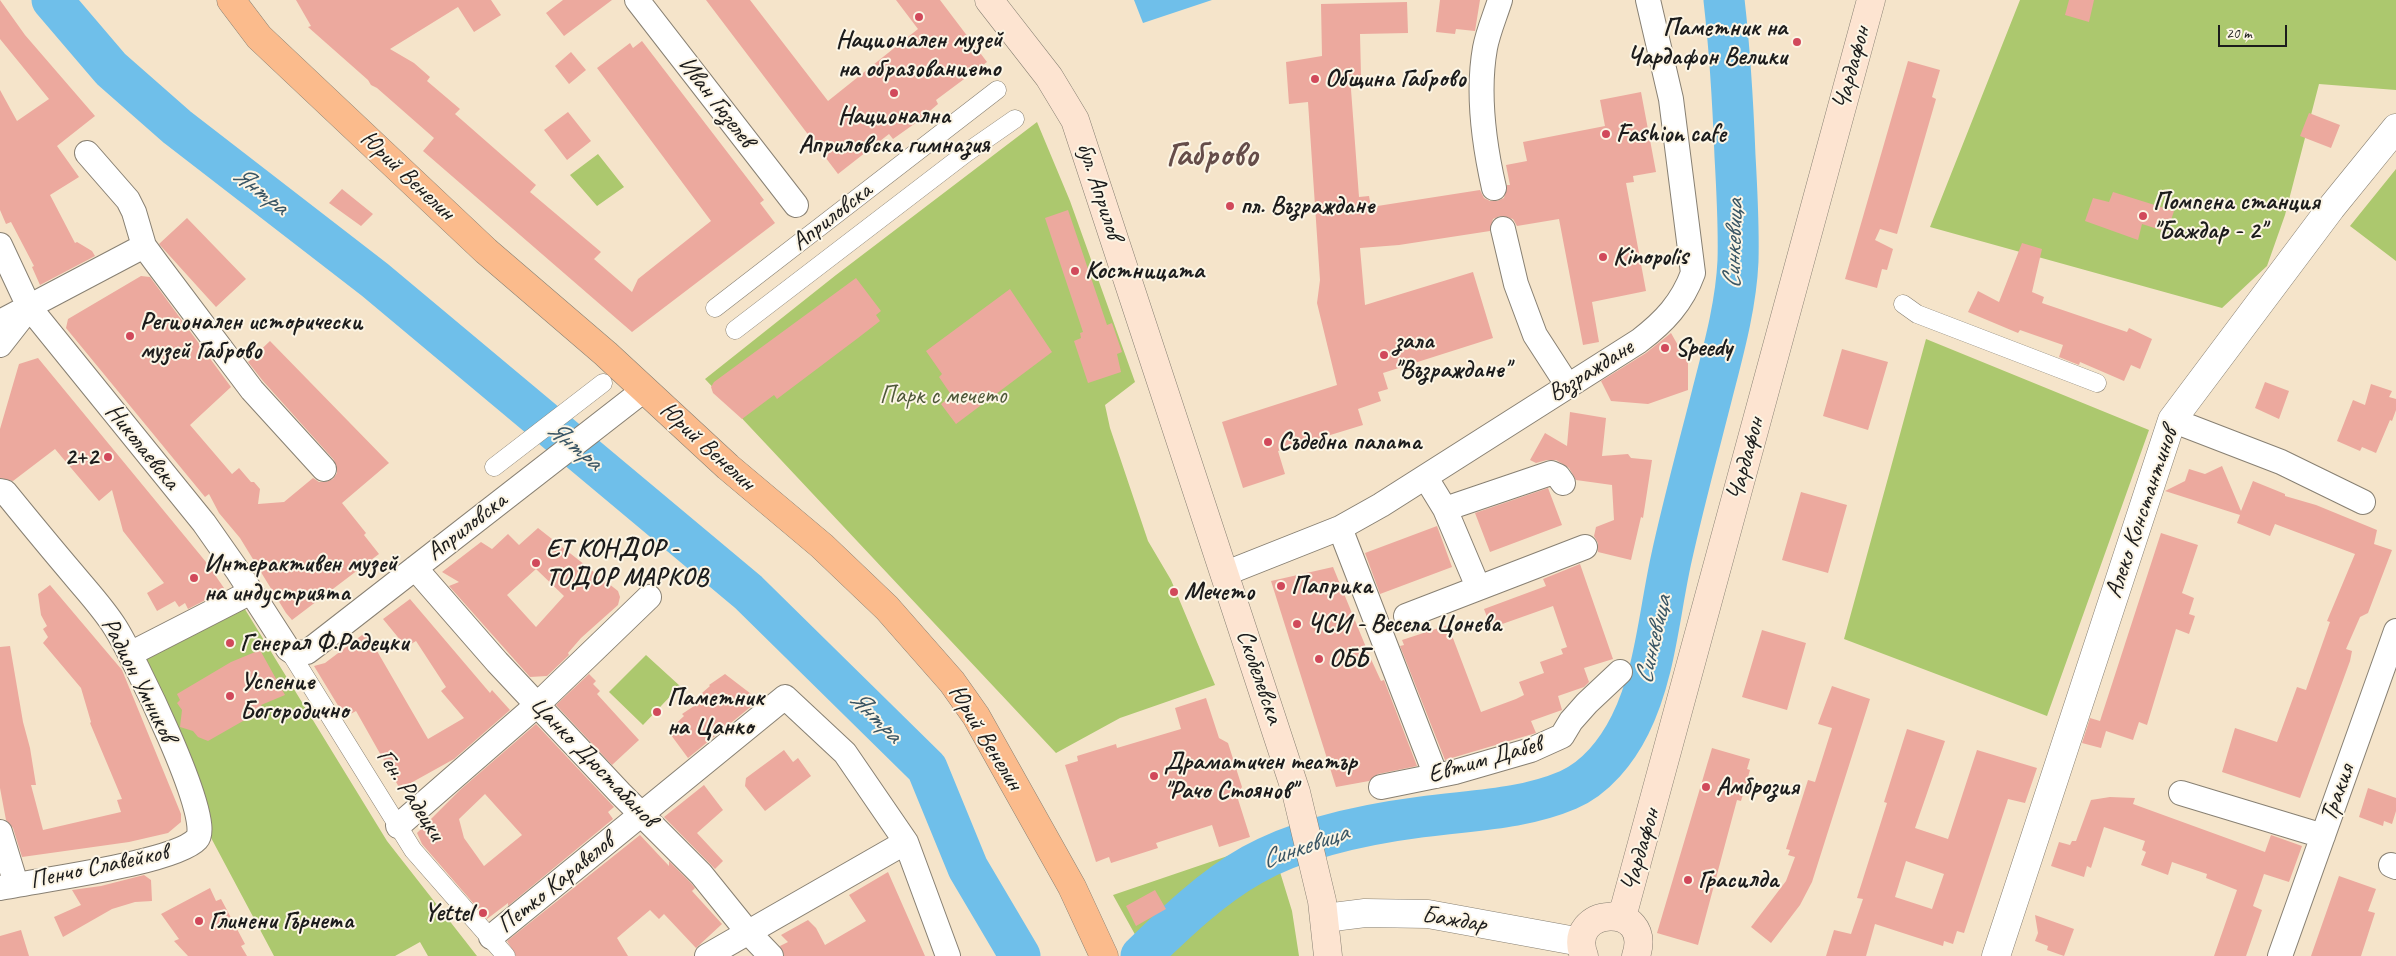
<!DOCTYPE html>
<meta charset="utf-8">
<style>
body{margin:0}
#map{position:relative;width:2396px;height:956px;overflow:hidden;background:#f5e4ca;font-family:Caveat,sans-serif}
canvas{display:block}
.scale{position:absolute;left:2218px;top:25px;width:69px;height:22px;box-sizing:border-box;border:2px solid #1c1c1c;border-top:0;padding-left:6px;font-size:15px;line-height:18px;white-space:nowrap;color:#1c1c1c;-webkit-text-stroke:4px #fcf5e5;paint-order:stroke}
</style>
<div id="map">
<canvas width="2396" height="956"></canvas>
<div class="scale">20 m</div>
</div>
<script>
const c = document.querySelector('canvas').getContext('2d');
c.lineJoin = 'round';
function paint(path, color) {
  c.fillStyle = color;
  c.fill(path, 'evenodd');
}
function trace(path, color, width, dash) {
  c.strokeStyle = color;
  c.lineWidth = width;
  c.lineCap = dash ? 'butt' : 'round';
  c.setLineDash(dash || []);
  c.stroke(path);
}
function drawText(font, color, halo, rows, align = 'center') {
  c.font = font + ' Caveat,sans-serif';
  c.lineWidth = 4;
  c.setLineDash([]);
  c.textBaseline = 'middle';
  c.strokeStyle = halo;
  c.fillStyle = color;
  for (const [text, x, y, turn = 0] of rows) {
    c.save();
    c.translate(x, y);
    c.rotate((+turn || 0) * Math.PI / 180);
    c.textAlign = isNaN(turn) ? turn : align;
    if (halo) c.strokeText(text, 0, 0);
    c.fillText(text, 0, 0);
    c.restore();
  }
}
const green = new Path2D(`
 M 2020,0 L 2396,0 L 2396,90 L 2319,84 L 2285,215 L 2267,266 L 2222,308 L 1930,227 Z
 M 1037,122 L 1070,201 L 1135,382 L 1105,405 L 1110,428 L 1148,541 L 1171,580 L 1215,685 L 1120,718 L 1056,753 L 705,379 L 836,275 Z
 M 598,154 L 624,187 L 597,206 L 570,175 Z
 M 2396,169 L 2396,261 L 2350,226 Z
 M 1926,339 L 2149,430 L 2047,716 L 1844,639 Z
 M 243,606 L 387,841 L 477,956 L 428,956 L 420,942 L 395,956 L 274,956 L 209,834 L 141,656 Z
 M 646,655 L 680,686 L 643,725 L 609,692 Z
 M 1260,845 L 1272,846 L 1292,911 L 1299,956 L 1147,956 L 1113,895 Z`);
const water = new Path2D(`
 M 1134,0 L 1212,0 L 1143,23 Z`);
const river = new Path2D(`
 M 52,0 L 111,69 L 177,127 L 375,280 L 748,592 L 927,768 L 968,868 L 1020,956
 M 1141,956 C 1175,923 1211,888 1252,865 C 1300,838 1367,824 1421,817 C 1471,810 1521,810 1568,790 C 1596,778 1617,751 1630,725 C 1655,675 1659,615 1671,560 C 1683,505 1698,450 1712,395 C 1723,352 1736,306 1738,261 C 1739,226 1737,191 1735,156 C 1733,104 1730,52 1724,0`);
const building = new Path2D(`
 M 0,0 L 25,35 L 95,116 L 57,146 L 79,177 L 50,195 L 75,243 L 77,242 L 92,251 L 95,256 L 40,285 L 32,267 L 34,266 L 11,222 L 6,224 L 0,210 L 0,90 L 17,121 L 49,99 L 0,39 Z
 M 296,0 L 491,0 L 501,15 L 474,32 L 458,7 L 390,49 L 414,63 L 430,77 L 427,81 L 460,109 L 455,114 L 536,185 L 530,192 L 601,252 L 594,259 L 632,292 L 638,279 L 711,221 L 597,68 L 630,43 L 633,48 L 642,41 L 764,200 L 760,203 L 775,223 L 632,332 L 423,151 L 434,138 L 377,88 L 371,85 L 368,80 L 308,27 L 311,26 Z
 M 563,0 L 612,0 L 564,36 L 546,13 Z
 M 706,0 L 750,0 L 828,101 L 918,29 L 896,0 L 940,0 L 987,62 L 936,100 L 938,104 L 917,122 L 893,139 L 889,134 L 838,174 Z
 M 1440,0 L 1480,0 L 1475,31 L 1456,29 L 1455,34 L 1436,32 Z
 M 2069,0 L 2094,0 L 2089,22 L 2065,15 Z
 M 1407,2 L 1408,33 L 1360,34 L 1361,76 L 1350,76 L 1359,197 L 1369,196 L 1371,207 L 1480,190 L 1484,198 L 1490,201 L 1497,201 L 1504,198 L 1507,185 L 1510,185 L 1506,165 L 1527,161 L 1523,142 L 1605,126 L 1600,100 L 1641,92 L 1656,172 L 1633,176 L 1634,182 L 1626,183 L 1646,291 L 1592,302 L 1599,342 L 1583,345 L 1559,219 L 1517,226 L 1513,219 L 1500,216 L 1493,219 L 1490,231 L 1399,245 L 1360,248 L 1365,305 L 1473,272 L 1493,338 L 1383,373 L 1388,389 L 1378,392 L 1381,401 L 1358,409 L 1363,425 L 1278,451 L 1285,474 L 1243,488 L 1222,422 L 1337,385 L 1317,303 L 1320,280 L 1308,102 L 1289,104 L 1286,62 L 1322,56 L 1321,4 Z
 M 571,52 L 586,70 L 569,84 L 555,66 Z
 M 1908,61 L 1940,70 L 1932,97 L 1936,99 L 1897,234 L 1880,229 L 1875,240 L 1893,249 L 1887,270 L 1882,269 L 1877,288 L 1845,279 Z
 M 568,112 L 591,141 L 567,160 L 544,130 Z
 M 2309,113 L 2340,125 L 2331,148 L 2300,136 Z
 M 342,189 L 373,214 L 361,226 L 329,203 Z
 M 2113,192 L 2174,211 L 2167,232 L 2142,224 L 2138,240 L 2085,221 L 2093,198 L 2109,202 Z
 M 1068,210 L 1107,325 L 1112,323 L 1122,352 L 1117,354 L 1121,372 L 1088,383 L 1074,341 L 1081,338 L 1080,333 L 1083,332 L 1045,218 Z
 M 187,218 L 246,279 L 216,307 L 159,244 Z
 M 2022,243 L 2042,249 L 2032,292 L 2044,297 L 2042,303 L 2127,332 L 2129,328 L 2152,339 L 2140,369 L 2131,365 L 2124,381 L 2080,362 L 2079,365 L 2059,357 L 2063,345 L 2020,330 L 2018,333 L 1968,312 L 1978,291 L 1999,302 Z
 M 141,276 L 150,277 L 231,387 L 190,425 L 232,474 L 239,468 L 251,482 L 254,482 L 260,489 L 258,504 L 284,502 L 313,478 L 319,482 L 326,482 L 333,479 L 337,473 L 334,460 L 263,381 L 248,362 L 270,341 L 389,463 L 342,503 L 366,533 L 364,535 L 379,554 L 292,620 L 286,613 L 240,538 L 219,513 L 209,494 L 205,497 L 66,328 L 68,319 Z
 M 856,278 L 881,311 L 876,315 L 880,321 L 858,338 L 777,399 L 774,395 L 742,419 L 713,393 L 711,387 L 714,382 Z
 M 1010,289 L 1052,352 L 956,424 L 941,404 L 952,396 L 939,377 L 942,374 L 926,351 Z
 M 1671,333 L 1688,363 L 1688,390 L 1648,404 L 1611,401 L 1601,381 L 1646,353 Z
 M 1842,349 L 1888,362 L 1868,430 L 1823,416 Z
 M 38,358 L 206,562 L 224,588 L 223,591 L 188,609 L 185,603 L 179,607 L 175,601 L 157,611 L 147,593 L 164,583 L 123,531 L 112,490 L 99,501 L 55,449 L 13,481 L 0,478 L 0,429 L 19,364 Z
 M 2265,382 L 2289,391 L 2279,419 L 2255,408 Z
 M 2371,384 L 2392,391 L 2389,397 L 2396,399 L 2396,410 L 2392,421 L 2390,420 L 2376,453 L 2362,447 L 2360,451 L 2337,441 L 2353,400 L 2365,405 Z
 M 1570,412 L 1606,418 L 1602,456 L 1628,454 L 1631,458 L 1652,460 L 1643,518 L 1641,517 L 1631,560 L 1598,552 L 1598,543 L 1594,536 L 1596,527 L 1614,520 L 1612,485 L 1576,480 L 1569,468 L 1556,460 L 1547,460 L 1536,463 L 1530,460 L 1545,433 L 1567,446 Z
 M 2222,466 L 2241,511 L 2253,481 L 2285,494 L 2285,496 L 2316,505 L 2377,530 L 2374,544 L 2392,550 L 2368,613 L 2360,617 L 2346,649 L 2352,651 L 2350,661 L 2300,798 L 2222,772 L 2235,728 L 2277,742 L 2297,687 L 2306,690 L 2330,622 L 2327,621 L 2355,554 L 2275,524 L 2270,536 L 2237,523 L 2240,515 L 2165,491 L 2185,481 L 2189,469 L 2205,474 Z
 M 1548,488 L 1562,525 L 1490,552 L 1475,513 Z
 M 1801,492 L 1847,505 L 1828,573 L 1782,560 Z
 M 1437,526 L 1452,567 L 1380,594 L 1365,553 Z
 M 538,528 L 618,591 L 620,597 L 618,605 L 581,638 L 568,653 L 569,655 L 547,676 L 530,677 L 449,586 L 459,582 L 442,572 L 481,542 L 492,549 L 508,534 L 519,545 ZM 536,569 L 564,596 L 536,627 L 507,595 Z
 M 2161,533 L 2198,545 L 2182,593 L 2194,598 L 2189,614 L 2195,616 L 2189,634 L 2176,629 L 2147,725 L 2139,722 L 2133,740 L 2106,731 L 2101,748 L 2082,743 L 2090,718 L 2100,721 Z
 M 1580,564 L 1613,659 L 1584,668 L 1589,682 L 1584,687 L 1558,696 L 1562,710 L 1531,721 L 1536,733 L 1445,760 L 1400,646 L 1404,645 L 1402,640 L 1448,625 L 1481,712 L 1516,699 L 1524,695 L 1519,682 L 1544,673 L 1540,662 L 1563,654 L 1561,649 L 1567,647 L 1553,606 L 1491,628 L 1484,609 L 1546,586 L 1543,579 Z
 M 1333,567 L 1370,657 L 1381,681 L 1384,680 L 1417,766 L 1378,774 L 1369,781 L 1336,787 L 1271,581 Z
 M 50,585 L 122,670 L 181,814 L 181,822 L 168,833 L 129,842 L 22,857 L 13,828 L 6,820 L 0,788 L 0,647 L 10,646 L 23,722 L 30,748 L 36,785 L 31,785 L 43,830 L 121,812 L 117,800 L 122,799 L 90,723 L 91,722 L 81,688 L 43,643 L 48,637 L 43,629 L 47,626 L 41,615 L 38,594 Z
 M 410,599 L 490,693 L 492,690 L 510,710 L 454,759 L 400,789 L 356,711 L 345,717 L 314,666 L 325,663 L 366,632 L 428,739 L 464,718 L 441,691 L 446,687 L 416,641 L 406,647 L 383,619 Z
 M 1762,630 L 1806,643 L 1787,710 L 1742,697 Z
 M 260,650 L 285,695 L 261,705 L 264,709 L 208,741 L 198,737 L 193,731 L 180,727 L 182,710 L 177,703 L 180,700 L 177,694 L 231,662 Z
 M 589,674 L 596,681 L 593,684 L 600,691 L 597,694 L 639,740 L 612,765 L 556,705 Z
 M 725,674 L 759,700 L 688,758 L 668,731 L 684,716 L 682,714 L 697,704 L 694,701 L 703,695 L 702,693 L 710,686 L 709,685 Z
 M 1832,686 L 1870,699 L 1812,882 L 1800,905 L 1771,943 L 1751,927 L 1786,881 L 1795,857 L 1788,855 L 1790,850 L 1786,849 L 1808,780 L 1815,782 L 1832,728 L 1818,724 Z
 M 1206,698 L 1219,738 L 1228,743 L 1242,787 L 1237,796 L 1250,837 L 1219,847 L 1212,825 L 1156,843 L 1158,848 L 1111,863 L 1109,857 L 1096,862 L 1065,765 L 1078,761 L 1077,756 L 1116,744 L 1117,748 L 1181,729 L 1175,708 Z
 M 536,724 L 614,807 L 608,812 L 613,819 L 508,906 L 508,903 L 487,919 L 422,844 L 417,833 L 460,790 ZM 485,794 L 522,835 L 484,866 L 464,838 L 459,819 Z
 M 1907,729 L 1945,741 L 1915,828 L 1948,839 L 1977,750 L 2037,768 L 2025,803 L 2008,799 L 1964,933 L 1957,931 L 1953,944 L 1944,941 L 1943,946 L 1875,924 L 1866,956 L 1826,956 L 1834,930 L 1851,934 L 1863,899 L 1857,898 L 1887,803 L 1884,802 ZM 1906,861 L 1944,874 L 1932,909 L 1895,897 Z
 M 1712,748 L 1750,759 L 1747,769 L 1750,770 L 1741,801 L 1737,800 L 1698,945 L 1657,933 Z
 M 784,750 L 793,762 L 798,758 L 811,776 L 765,811 L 745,786 L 746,778 Z
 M 704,785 L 723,810 L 697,833 L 723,861 L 715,869 L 664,817 Z
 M 2368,788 L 2396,798 L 2396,811 L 2392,824 L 2384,821 L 2383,826 L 2359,817 Z
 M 2110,797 L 2135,798 L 2133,804 L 2265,852 L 2271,835 L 2302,846 L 2289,882 L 2264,874 L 2253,906 L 2262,910 L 2246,956 L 2214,956 L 2237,890 L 2206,878 L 2207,874 L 2172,862 L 2168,875 L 2141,865 L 2146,852 L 2142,850 L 2145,841 L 2104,827 L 2091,868 L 2087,866 L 2084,877 L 2051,866 L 2059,842 L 2070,845 L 2072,841 L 2076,841 L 2091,800 Z
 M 640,835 L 669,866 L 669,861 L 691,883 L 695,888 L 692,891 L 722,924 L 696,948 L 664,914 L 659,919 L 650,910 L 617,938 L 628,956 L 516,956 L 507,941 Z
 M 888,872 L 925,956 L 784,956 L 780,946 L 788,942 L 781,935 L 808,920 L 816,928 L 825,945 L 866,921 L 849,895 Z
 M 144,875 L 151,880 L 152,901 L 135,902 L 112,909 L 63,937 L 54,917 L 81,905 L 72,890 L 101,886 Z
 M 2339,876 L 2376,889 L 2368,911 L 2375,913 L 2361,956 L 2311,956 Z
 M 210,888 L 216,901 L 221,899 L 245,944 L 241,946 L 247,956 L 188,956 L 174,941 L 179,939 L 161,914 Z
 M 1155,890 L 1166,909 L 1136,926 L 1126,906 Z
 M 2035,915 L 2074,929 L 2064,956 L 2047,950 L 2048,946 L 2035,941 L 2038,933 Z
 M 21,930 L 29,956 L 0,956 L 0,936 Z`);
const pedestrian = new Path2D(`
 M 1903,304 L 1917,314 L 2097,383
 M 715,308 L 997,90
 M 735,330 L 966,153 L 1015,119
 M 494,467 L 603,383
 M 288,649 L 413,850 L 506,956`);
const minor = new Path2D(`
 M 637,0 L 796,205
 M 87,153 L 128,200 L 134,212 L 144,246 L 158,265 L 252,390 L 324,469
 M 1494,188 C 1484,144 1477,93 1485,48 C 1488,32 1495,16 1500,0
 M 1503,229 L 1516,284 L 1535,335 L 1568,386
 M 0,245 L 29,307 L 204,523 L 237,570 L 288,649 L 294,653 L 307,652 L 315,646 L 644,390
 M 0,322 L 144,246
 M 0,345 L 25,313
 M 2172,420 L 2281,462 L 2363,502
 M 1426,478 L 1445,509 L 1478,587
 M 0,491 L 5,492 C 27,519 50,547 73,574 C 87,591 103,608 115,627 C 131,652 215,820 197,839 C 175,863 39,880 0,888
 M 1445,509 L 1551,473 L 1558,476 L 1563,483
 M 1340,528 L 1436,776
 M 415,568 L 497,662 L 620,793 L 701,874 L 747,931 L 771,956
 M 1224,574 L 1340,528 L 1381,505 L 1639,341 C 1664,322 1682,303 1693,273 L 1671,99 L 1648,0
 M 1406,616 L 1585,547
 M 130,654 L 251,592
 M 1381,787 L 1455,772 L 1531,750 L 1562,736 L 1571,721 L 1587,703 L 1620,672
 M 2181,793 L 2323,836
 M 398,826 L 538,704 L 649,597
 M 0,832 L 16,884
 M 2391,865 L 2396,867
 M 491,937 L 785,697 L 845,753 L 906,842 L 948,956
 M 707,956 L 906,842
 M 2280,956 L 2396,631`);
const tertiary = new Path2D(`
 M 1325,918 L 1365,913 L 1428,914 L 1581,942
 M 1996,956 L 2172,420 L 2331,208 L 2396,128`);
const secondary = new Path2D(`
 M 989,0 L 1049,77 L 1075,120 L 1296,792 L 1322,901 L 1328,956
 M 1622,917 L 1871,0
 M 1584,956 C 1565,906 1654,901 1636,956`);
const primary = new Path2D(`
 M 231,0 L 259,37 L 486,251 L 606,354 L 728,467 L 822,546 L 887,608 L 952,682 L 976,716 L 1072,887 L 1104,956`);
const markers = [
 [919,17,5,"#d1495b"],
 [1797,42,5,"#d1495b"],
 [1315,79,5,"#d1495b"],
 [894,93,5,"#d1495b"],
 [1606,134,5,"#d1495b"],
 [1230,206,5,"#d1495b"],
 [2143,216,5,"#d1495b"],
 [1603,257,5,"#d1495b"],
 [1075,271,5,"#d1495b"],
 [130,336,5,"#d1495b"],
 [1665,348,5,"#d1495b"],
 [1384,355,5,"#d1495b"],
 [1268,442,5,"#d1495b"],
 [108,457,5,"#d1495b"],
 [536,563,5,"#d1495b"],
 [194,578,5,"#d1495b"],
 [1281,586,5,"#d1495b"],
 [1174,592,5,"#d1495b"],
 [1297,624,5,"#d1495b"],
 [230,643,5,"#d1495b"],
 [1319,659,5,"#d1495b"],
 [230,696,5,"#d1495b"],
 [657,712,5,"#d1495b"],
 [1154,776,5,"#d1495b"],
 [1706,787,5,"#d1495b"],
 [1688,880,5,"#d1495b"],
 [483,913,5,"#d1495b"],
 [199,921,5,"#d1495b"]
];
const poiNames = [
 ["Паметник на",1787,28,"right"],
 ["Чардафон Велики",1787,57,"right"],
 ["Национален музей",919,40,"center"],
 ["на образованието",919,69,"center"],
 ["Община Габрово",1325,79],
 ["Национална",894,116,"center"],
 ["Априловска гимназия",894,145,"center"],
 ["Fashion cafe",1616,134],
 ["Помпена станция",2153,202],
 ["\"Баждар - 2\"",2153,231],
 ["пл. Възраждане",1240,206],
 ["Kinopolis",1613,257],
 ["Костницата",1085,271],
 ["Регионален исторически",140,322],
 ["музей Габрово",140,351],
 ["зала",1394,341],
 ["\"Възраждане\"",1394,370],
 ["Speedy",1675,348],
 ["Съдебна палата",1278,442],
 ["2+2",98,457,"right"],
 ["ЕТ КОНДОР -",546,549],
 ["ТОДОР МАРКОВ",546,578],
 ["Интерактивен музей",204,564],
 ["на индустрията",204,593],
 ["Паприка",1291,586],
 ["Мечето",1184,592],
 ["ЧСИ - Весела Цонева",1307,624],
 ["Генерал Ф.Радецки",240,643],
 ["ОББ",1329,659],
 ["Успение",240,682],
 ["Богородично",240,711],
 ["Паметник",667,698],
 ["на Цанко",667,727],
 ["Драматичен театър",1164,762],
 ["\"Рачо Стоянов\"",1164,791],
 ["Амброзия",1716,787],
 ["Грасилда",1698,880],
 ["Yettel",473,913,"right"],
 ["Глинени Гърнета",209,921]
];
const streetNames = [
 ["Чардафон",1852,68,-75],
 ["Иван Гюзелев",716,102,52],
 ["Юрий Венелин",407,176,43],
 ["бул. Априлов",1099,191,72],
 ["Априловска",832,217,-38],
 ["Възраждане",1591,371,-32],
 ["Николаевска",142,447,51],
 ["Юрий Венелин",707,447,42],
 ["Чардафон",1746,459,-75],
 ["Алеко Константинов",2142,513,-71],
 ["Априловска",467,527,-38],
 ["Скобелевска",1259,677,71],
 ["Радион Умников",138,680,63],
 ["Юрий Венелин",985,738,58],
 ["Евтим Дабев",1485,760,-16],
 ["Цанко Дюстабанов",593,762,46],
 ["Тракия",2338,793,-70],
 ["Ген. Радецки",410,795,57],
 ["Чардафон",1641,850,-74],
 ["Пенчо Славейков",99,867,-12],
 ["Петко Каравелов",556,884,-39],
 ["Баждар",1454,920,9]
];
const parkNames = [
 ["Парк с мечето",943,396]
];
const waterNames = [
 ["Янтра",260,191,38],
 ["Синкевица",1734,244,-88],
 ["Янтра",574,446,40],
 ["Синкевица",1654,640,-77],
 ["Янтра",875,717,45],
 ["Синкевица",1305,847,-19]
];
const townNames = [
 ["Габрово",1212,156]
];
paint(green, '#acc86e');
paint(water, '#6fbfea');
trace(river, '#6fbfea', 41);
paint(building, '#eca99e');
trace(pedestrian, '#888073', 19);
trace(minor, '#888073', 26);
trace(tertiary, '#888073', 29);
trace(secondary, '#888073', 29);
trace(primary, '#888073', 29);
trace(pedestrian, '#fff', 18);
trace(minor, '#fff', 24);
trace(tertiary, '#fff', 28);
trace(secondary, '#fde4d1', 28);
trace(primary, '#fbbb8c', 28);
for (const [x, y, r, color] of markers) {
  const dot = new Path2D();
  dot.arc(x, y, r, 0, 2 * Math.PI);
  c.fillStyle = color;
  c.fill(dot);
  trace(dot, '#fcf5e5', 2);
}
drawText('bold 25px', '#1c1c1c', '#fcf5e5', poiNames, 'left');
drawText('25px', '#1c1c1c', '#fcf5e5', streetNames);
drawText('25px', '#4e5839', '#fcf5e5', parkNames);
drawText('italic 26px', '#395564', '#fcf5e5', waterNames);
drawText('bold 35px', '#654d4a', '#fcf5e5', townNames);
</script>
